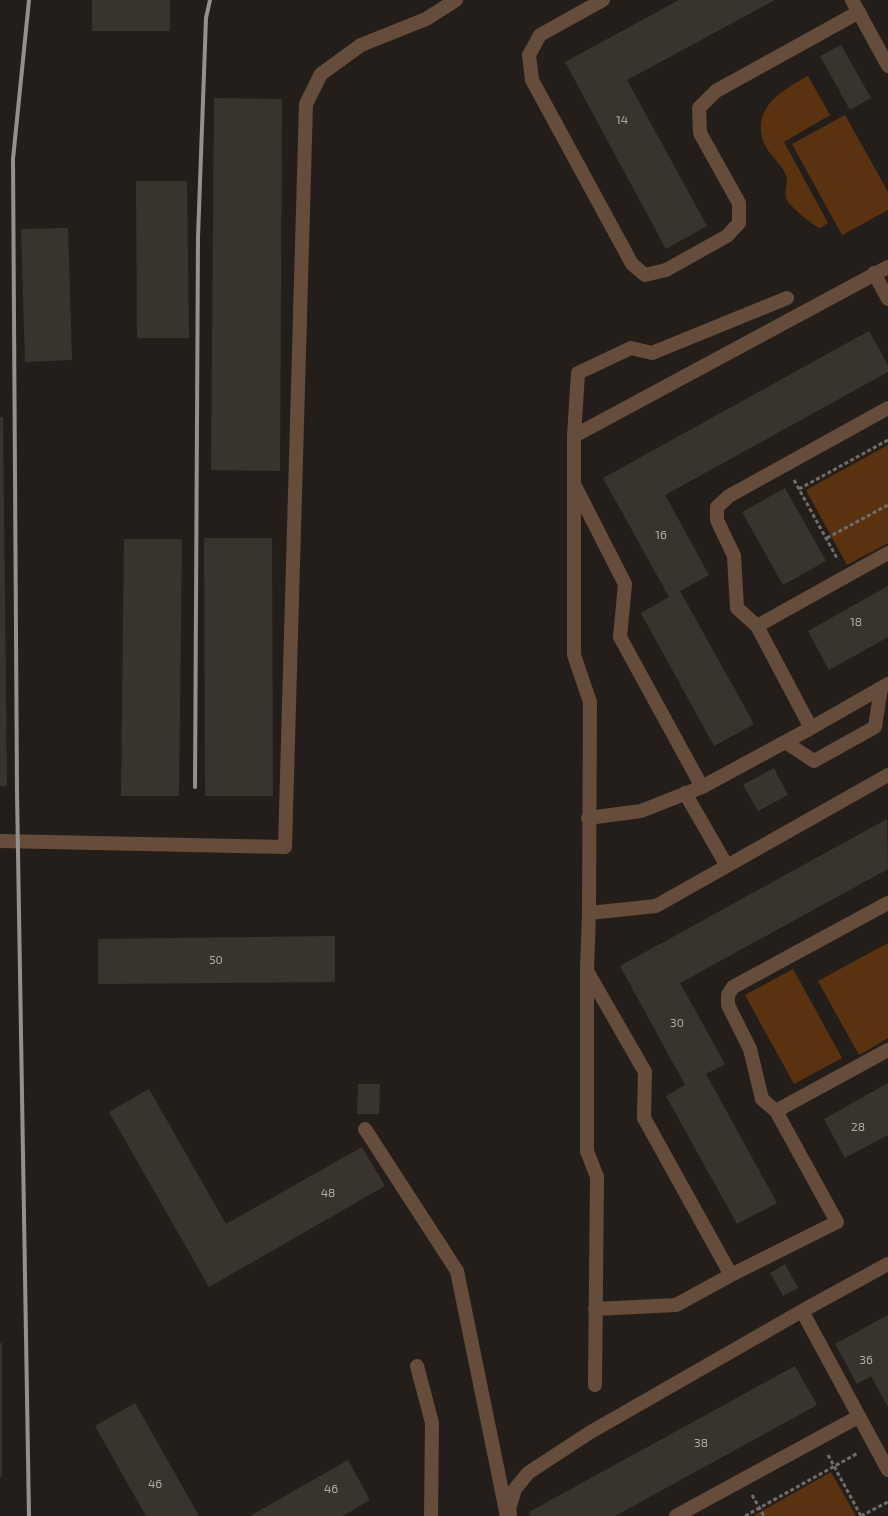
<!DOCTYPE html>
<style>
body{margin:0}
canvas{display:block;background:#241e1a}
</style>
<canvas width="888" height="1516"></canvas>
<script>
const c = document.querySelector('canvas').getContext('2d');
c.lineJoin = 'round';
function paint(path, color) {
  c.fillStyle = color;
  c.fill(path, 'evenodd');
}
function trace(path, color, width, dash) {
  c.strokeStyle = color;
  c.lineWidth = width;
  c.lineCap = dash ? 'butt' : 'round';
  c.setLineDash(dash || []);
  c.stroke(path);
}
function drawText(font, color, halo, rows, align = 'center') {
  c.font = font + ' "Exo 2",sans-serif';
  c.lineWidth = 4.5;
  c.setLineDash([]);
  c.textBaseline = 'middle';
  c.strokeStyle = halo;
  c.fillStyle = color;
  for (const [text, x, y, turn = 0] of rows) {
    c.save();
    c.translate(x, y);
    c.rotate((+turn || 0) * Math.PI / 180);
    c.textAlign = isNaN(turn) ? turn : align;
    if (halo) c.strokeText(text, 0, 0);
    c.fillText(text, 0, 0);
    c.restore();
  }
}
const green = new Path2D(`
 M 808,76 L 830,115 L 784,142 L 828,223 L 820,228 C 813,226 787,204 786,198 C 784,190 789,183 786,175 C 781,163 769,155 764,143 C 751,107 783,90 808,76 Z
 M 845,115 L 888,192 L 888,210 L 842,235 L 792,144 Z
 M 888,445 L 888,543 L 847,565 L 806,490 Z
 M 888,943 L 888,1038 L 859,1055 L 818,981 Z
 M 793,969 L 842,1058 L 794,1084 L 745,995 Z
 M 831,1472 L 856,1516 L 753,1516 Z`);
const building = new Path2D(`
 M 92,0 L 170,0 L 170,31 L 92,31 Z
 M 679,0 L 775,0 L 627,80 L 707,226 L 666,249 L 565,62 Z
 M 841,45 L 871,98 L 850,110 L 820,56 Z
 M 214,98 L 282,99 L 280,471 L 211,470 Z
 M 136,181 L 187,181 L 189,338 L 137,338 Z
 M 68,228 L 72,360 L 25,362 L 21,229 Z
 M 869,331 L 888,365 L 888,372 L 665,495 L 709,575 L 680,591 L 754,724 L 714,746 L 641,613 L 669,597 L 603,478 Z
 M 0,417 L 3,417 L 7,786 L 0,786 Z
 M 785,488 L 826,561 L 783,585 L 742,512 Z
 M 204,538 L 272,538 L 273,796 L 205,796 Z
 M 124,539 L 182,539 L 179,796 L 121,796 Z
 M 888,586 L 888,637 L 829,670 L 808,631 Z
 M 774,768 L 788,795 L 758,811 L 743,785 Z
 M 887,819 L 888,869 L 680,983 L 725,1064 L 706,1074 L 777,1203 L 737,1224 L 666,1096 L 685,1085 L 620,966 Z
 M 335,936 L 335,982 L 98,984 L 98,939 Z
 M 888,1083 L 888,1135 L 845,1158 L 824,1119 Z
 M 358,1084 L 380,1084 L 379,1114 L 357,1114 Z
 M 149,1089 L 226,1224 L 362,1147 L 385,1186 L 209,1287 L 109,1112 Z
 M 785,1264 L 798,1288 L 783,1296 L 770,1273 Z
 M 888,1315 L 888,1407 L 871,1376 L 857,1384 L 835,1344 Z
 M 0,1343 L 2,1343 L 2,1477 L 0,1477 Z
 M 795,1366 L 817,1405 L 615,1516 L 531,1516 L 529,1512 Z
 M 135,1403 L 199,1516 L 146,1516 L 95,1426 Z
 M 348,1460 L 370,1500 L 343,1516 L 250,1516 Z`);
const path = new Path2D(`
 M 794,480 L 838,560
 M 799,489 L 888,440
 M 827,538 L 888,505
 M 828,1455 L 861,1516
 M 752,1495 L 764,1516
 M 745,1516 L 858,1453
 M 861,1516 L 888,1502`);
const service = new Path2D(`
 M 603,0 L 540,35 L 529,55 L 532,80 L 632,264 L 645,275 L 666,270 L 727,236 L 739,223 L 739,203 L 700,133 L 699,108 L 716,91 L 859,12
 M 852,0 L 888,66
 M 874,273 L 888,299
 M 574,436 L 578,373 L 631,348 L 652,353 L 787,298
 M 576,488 L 625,584 L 620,637 L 702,787 L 811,728 L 888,684
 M 757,626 L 888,553
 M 811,728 L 757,626 L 737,608 L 734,556 L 717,520 L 717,507 L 729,496 L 888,408
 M 785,742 L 814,761 L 875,727 L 881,688
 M 685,793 L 727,866
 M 588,818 L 641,811 L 702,787
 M 0,841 L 285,847 L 306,104 L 321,74 L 361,45 L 426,19 L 456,0
 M 589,913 L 656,906 L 888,775
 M 587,971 L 645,1072 L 644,1118 L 731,1275
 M 776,1111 L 762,1099 L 750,1049 L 728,1005 L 728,995 L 733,987 L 888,903
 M 365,1129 L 457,1271 L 507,1516
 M 888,1264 L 802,1311 L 888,1470
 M 595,1309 L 676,1305 L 731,1275 L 837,1222 L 776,1111 L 888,1050
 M 417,1366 L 432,1423 L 431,1516
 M 595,1385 L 597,1177 L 587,1151 L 587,970 L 589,913 L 590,702 L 574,655 L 574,436 L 888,267
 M 510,1514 L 509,1509 L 515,1489 L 528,1473 L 589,1433 L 802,1311
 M 676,1516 L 858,1417`);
const rail = new Path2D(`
 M 29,0 L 13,159 L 17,792 L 29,1516
 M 195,787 L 198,237 L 206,18 L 210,0`);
const numberNames = [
 ["14",622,120],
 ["16",661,535],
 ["18",856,622],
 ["50",216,960],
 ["30",677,1023],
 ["28",858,1127],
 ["48",328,1193],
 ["36",866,1360],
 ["38",701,1443],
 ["46",155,1484],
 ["46",331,1489]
];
paint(green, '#5a3210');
paint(building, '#39332e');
trace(path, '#716c68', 3, [4, 2.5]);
trace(service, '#664c3a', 14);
trace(rail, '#95908d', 4);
drawText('12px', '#b0aca8', null, numberNames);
</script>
